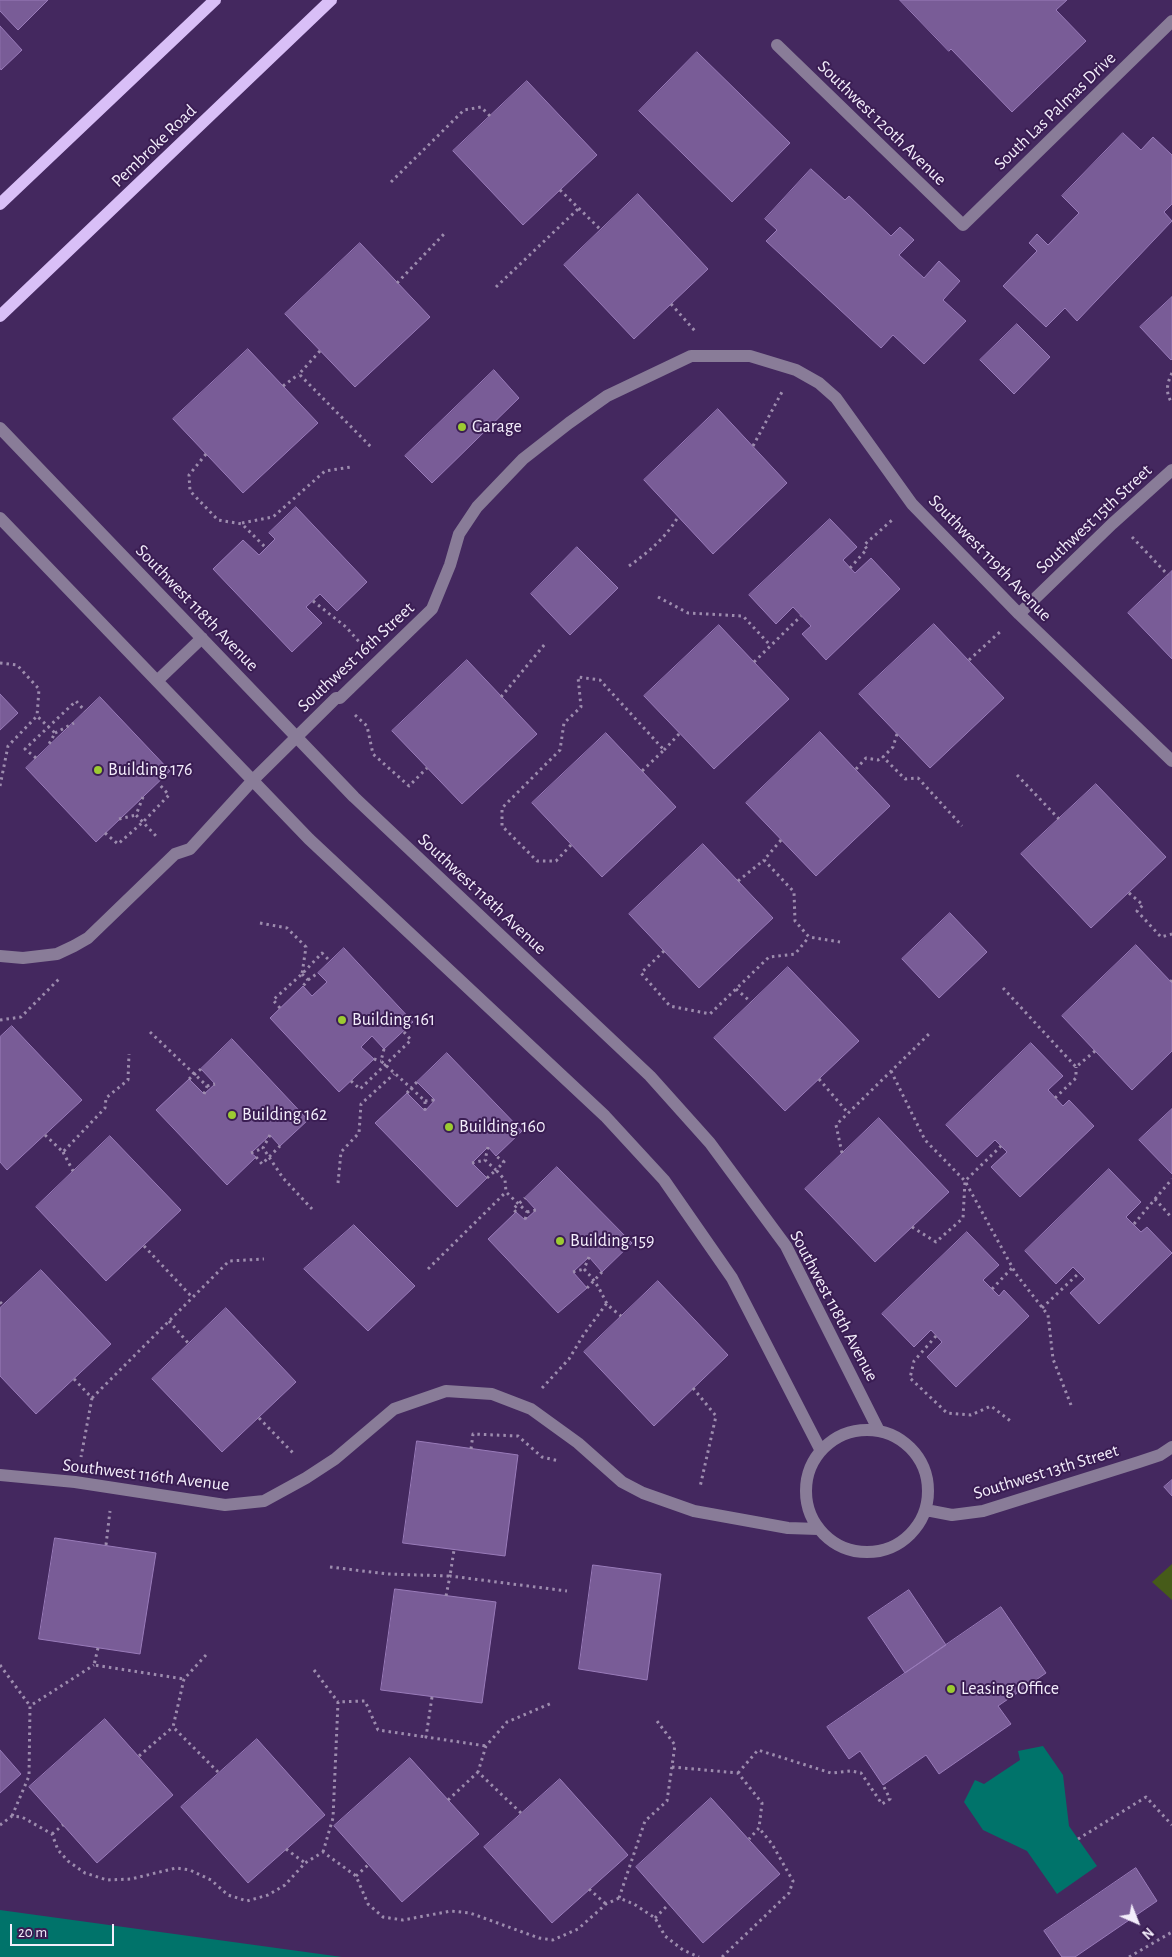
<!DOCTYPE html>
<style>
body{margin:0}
#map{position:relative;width:1172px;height:1957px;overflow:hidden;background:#44285f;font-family:"Alegreya Sans",sans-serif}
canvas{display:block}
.north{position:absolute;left:1112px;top:1897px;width:50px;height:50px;-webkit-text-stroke:4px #3a1d53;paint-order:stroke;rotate:136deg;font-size:14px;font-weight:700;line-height:20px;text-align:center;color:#f3edfb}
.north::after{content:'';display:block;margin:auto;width:18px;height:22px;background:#f3edfb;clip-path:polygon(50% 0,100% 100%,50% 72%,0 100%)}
.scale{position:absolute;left:10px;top:1924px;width:104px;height:22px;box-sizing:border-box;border:2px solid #f3edfb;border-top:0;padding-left:6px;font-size:15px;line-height:18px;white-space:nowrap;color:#f3edfb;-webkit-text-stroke:4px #3a1d53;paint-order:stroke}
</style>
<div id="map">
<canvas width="1172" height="1957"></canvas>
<div class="north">N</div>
<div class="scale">20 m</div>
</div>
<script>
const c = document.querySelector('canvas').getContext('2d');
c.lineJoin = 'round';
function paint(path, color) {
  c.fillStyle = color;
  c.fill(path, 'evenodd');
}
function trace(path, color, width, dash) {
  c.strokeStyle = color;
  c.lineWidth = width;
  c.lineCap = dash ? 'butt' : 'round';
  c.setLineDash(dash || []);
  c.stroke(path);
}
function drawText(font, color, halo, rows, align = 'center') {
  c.font = font + ' "Alegreya Sans",sans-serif';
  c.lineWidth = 4;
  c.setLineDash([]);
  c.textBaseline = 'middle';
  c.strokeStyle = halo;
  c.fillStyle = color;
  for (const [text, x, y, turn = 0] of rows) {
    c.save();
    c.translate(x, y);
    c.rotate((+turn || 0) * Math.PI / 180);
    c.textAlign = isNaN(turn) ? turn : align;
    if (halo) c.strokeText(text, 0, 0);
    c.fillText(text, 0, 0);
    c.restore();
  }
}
const green = new Path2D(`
 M 1172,1564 L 1172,1600 L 1152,1582 Z`);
const water = new Path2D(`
 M 1043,1746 L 1063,1775 L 1069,1826 L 1097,1866 L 1057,1894 L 1027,1851 L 983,1830 L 964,1802 L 975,1780 L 984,1784 L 1020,1760 L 1018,1751 Z
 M 0,1910 L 29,1914 L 342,1957 L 0,1957 Z`);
const building = new Path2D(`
 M 0,0 L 48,0 L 18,30 L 0,11 Z
 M 900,0 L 1067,0 L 1056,10 L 1086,41 L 1012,112 L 951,49 L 949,51 Z
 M 0,26 L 22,50 L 1,70 L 0,68 Z
 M 697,52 L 790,143 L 732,202 L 639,111 Z
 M 527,81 L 597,155 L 523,225 L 453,151 Z
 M 1123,133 L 1141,150 L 1153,137 L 1172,155 L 1172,204 L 1164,212 L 1172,221 L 1077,321 L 1065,308 L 1046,327 L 1003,286 L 1037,251 L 1029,243 L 1037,234 L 1048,245 L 1079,213 L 1062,196 Z
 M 811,169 L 845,200 L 849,196 L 891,236 L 900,227 L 914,240 L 899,255 L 924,278 L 939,261 L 960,281 L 943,300 L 966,321 L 924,364 L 893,335 L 881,348 L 766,241 L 777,230 L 765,219 Z
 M 638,194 L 708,269 L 634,339 L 564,265 Z
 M 360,243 L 430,317 L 355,387 L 285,314 Z
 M 1172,297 L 1172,359 L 1171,360 L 1140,327 Z
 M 1017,324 L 1050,357 L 1014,394 L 980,360 Z
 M 248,349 L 318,423 L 243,493 L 173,419 Z
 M 494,370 L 519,398 L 432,483 L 405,456 Z
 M 718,409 L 787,483 L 713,554 L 644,480 Z
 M 296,507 L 367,582 L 337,611 L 320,594 L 306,607 L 322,623 L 292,652 L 213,569 L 243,540 L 259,555 L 275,539 L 269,533 Z
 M 830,519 L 857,547 L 843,560 L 855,573 L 871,558 L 900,589 L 826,660 L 802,634 L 811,626 L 793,607 L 776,624 L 749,595 Z
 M 577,547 L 618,588 L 570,635 L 531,594 Z
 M 1172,571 L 1172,659 L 1128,613 Z
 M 934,624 L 1004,698 L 930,768 L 859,694 Z
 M 719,625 L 789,699 L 714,769 L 644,696 Z
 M 467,660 L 537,734 L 462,804 L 392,731 Z
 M 0,694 L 18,713 L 0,730 Z
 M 100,697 L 170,771 L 96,842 L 26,768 Z
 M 820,732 L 890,806 L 816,876 L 746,803 Z
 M 606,733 L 676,807 L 602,877 L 532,803 Z
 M 1096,784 L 1166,857 L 1091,928 L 1021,854 Z
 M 703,844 L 773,918 L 699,988 L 629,914 Z
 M 950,913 L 987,952 L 939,998 L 902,959 Z
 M 1136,945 L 1172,983 L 1172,1051 L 1132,1090 L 1062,1016 Z
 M 344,948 L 413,1022 L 384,1049 L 372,1036 L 361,1047 L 374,1059 L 339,1092 L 270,1018 L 303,986 L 312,996 L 327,982 L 318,973 Z
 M 788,967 L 859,1041 L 785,1111 L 714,1038 Z
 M 12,1026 L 82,1100 L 7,1170 L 0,1162 L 0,1037 Z
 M 232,1039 L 308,1120 L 280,1146 L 270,1135 L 251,1153 L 256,1157 L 227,1185 L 156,1110 L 189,1079 L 204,1094 L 215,1084 L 201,1069 Z
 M 1031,1043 L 1063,1076 L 1048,1090 L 1063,1106 L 1069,1100 L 1094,1126 L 1020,1197 L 991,1167 L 1007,1152 L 995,1140 L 977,1157 L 946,1125 Z
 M 447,1053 L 522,1131 L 496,1156 L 488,1147 L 472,1163 L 487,1178 L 457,1207 L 375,1123 L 407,1093 L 425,1111 L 435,1100 L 417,1082 Z
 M 1172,1109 L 1172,1174 L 1139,1140 Z
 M 879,1118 L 949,1192 L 875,1262 L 805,1189 Z
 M 110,1136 L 181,1210 L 106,1281 L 36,1207 Z
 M 557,1167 L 632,1243 L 602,1272 L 589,1257 L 573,1272 L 587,1288 L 558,1313 L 488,1239 L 516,1212 L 525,1220 L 536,1210 L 525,1198 Z
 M 1109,1169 L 1141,1202 L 1126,1217 L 1141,1232 L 1147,1227 L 1172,1253 L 1099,1324 L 1070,1293 L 1085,1279 L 1073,1267 L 1056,1284 L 1025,1251 Z
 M 354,1225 L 415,1286 L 368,1331 L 304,1269 Z
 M 967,1232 L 999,1265 L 983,1280 L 999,1296 L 1004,1290 L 1029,1316 L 956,1387 L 927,1357 L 942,1342 L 931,1330 L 914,1347 L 882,1314 Z
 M 41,1270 L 111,1344 L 36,1414 L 0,1376 L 0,1308 Z
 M 658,1281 L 728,1355 L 654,1426 L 584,1352 Z
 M 226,1308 L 296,1382 L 222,1452 L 152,1379 Z
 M 417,1441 L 518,1455 L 505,1556 L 403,1543 Z
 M 1172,1480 L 1172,1496 L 1164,1487 Z
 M 55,1538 L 156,1553 L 140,1654 L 39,1639 Z
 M 593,1565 L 661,1574 L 647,1680 L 579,1669 Z
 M 395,1589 L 496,1602 L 482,1703 L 381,1690 Z
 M 909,1590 L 946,1645 L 905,1673 L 868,1618 Z
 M 1001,1607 L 1046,1673 L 998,1706 L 1011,1724 L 939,1774 L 926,1755 L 883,1785 L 860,1751 L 849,1759 L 827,1727 Z
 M 105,1719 L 173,1795 L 97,1863 L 29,1787 Z
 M 257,1739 L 325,1815 L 248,1883 L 181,1807 Z
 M 0,1750 L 21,1774 L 0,1793 Z
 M 410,1758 L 479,1834 L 402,1902 L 334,1826 Z
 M 560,1779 L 628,1855 L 552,1923 L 484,1847 Z
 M 711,1798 L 780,1874 L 703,1943 L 636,1867 Z
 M 1136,1868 L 1157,1901 L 1075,1957 L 1062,1957 L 1044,1931 Z`);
const path = new Path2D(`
 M 391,182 L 464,110 L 481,107 L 490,116
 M 560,190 L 601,230
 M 397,283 L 444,234
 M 496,287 L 579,208
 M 671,304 L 695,331
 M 320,351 L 299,374 L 371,447
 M 1172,373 C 1167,383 1165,393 1172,403
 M 283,386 L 299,374
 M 753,446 L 783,390
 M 206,454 L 189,475 L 190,491 L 218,520 L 242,524 L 266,548
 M 242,523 L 273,517 L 325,471 L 351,467
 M 1132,537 L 1168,575
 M 629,566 C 649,552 666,537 678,517
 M 850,568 L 867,549 L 864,545 L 892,520
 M 658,597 L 688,613 L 743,616 L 770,645
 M 313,601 L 346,627 L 361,644
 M 969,660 L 1002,630
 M 754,662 L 801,616
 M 0,663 L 17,665 L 39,689 L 37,716
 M 501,697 L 545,644
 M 355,715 L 367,726 L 373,754 L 409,786 L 427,768
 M 55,733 L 74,723
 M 897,734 L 893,747 L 883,757 L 905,779 L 918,778 L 962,826
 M 664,750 L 680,733
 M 36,758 L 25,749 L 76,701 L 85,711
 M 856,769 L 866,758 L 878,760 L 883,757
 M 1017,775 L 1059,819
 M 0,786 L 8,746 L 37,716 L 55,733 L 48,746
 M 143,797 L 136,815 L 158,838
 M 119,819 L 136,815
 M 105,833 L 118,844 L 143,822 L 169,795 L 158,783
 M 781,840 L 764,860 L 794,892 L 795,921 L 809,937 L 840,942
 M 571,845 L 556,861 L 537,861 L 502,826 L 502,808 L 560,750 L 564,723 L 581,707 L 578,677 L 600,680 L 664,750 L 642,771
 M 738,881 L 764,860
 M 1129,893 L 1143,905 L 1137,911 L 1161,937 L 1172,934
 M 260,923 L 287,928 L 306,947 L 302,974
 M 664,951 L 641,973 L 670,1006 L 710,1014 L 769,957 L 795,954 L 809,937
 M 302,974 L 308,980 L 303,986
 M 308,980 L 318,973
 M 1171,982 L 1172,980
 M 1003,988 L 1076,1067 L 1095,1051
 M 736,989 L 751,1002
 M 280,1008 L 273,1000 L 302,974 L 322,953 L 330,961
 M 0,1020 L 21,1017 L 60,978
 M 150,1032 L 207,1086 L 204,1094
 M 384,1049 L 381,1061 L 411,1088 L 417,1082
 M 374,1059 L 381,1061
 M 891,1071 L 925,1140 L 965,1181 L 1016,1274 L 1048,1315 L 1053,1359 L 1071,1405
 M 189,1079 L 201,1069
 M 819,1079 L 848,1113
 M 351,1081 L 360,1089 L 411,1040 L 403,1031
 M 207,1086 L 215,1084
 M 407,1093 L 411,1088 L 425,1101 L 425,1111
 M 1055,1098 L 1076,1078 L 1076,1067
 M 425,1101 L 435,1100
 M 45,1135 L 63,1152 L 105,1108 L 106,1098 L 128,1080 L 129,1054
 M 270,1135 L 263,1148 L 283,1178 L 312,1209
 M 488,1147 L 485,1160 L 496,1170 L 504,1162 L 496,1156
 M 63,1152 L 73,1171
 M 251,1153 L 263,1148
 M 842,1153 L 836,1125 L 929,1034
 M 256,1157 L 262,1164 L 280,1146
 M 472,1163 L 485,1160
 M 487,1178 L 496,1170 L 505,1180 L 506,1192 L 527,1212 L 525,1220
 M 338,1183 L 341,1152 L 359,1133 L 361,1104 L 394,1074
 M 1155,1199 L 1172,1179
 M 516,1212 L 513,1209 L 525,1198
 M 527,1212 L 536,1210
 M 1134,1224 L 1155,1199 L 1172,1218
 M 912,1227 L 936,1242 L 963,1218 L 965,1181 L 1001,1146
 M 144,1246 L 192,1297
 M 589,1257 L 584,1269 C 595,1280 599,1288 606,1302 C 609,1307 616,1312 621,1316
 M 428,1269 L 506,1192
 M 573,1272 L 584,1269
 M 587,1288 L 602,1272
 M 992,1289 L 1012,1268
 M 0,1302 L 3,1305
 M 1042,1308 L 1079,1273
 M 169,1321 L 189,1344
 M 936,1336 L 914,1361 L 910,1378 L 947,1413 L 971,1415 L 991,1406 L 1013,1423
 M 74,1379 L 92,1398 L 81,1457
 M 542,1388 L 569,1359 L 584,1334 L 607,1303
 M 693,1388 L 716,1416 L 700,1487
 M 92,1398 L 229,1261 L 264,1259
 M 259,1418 L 295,1455
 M 471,1449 L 473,1434 L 518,1436 L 542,1457 L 559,1461
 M 106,1545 L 110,1511
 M 330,1567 L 388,1574 L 450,1576 L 454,1550
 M 446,1596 L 450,1576 L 567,1591
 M 98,1648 L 94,1665 L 184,1679
 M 206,1655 L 184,1679 L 173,1727 L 219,1773
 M 0,1665 L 30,1706
 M 314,1670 L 338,1702
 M 432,1697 L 426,1737 L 486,1746
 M 139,1756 L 173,1727
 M 672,1767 L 738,1773 L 762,1803 L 759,1828 L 749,1839
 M 738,1773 L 758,1750 L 831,1773 L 851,1771 L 861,1773 L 882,1804 L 890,1799 L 883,1785
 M 448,1800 L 478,1772
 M 521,1813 L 478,1772 L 486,1746 L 507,1722 L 552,1703
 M 12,1816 L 29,1776 L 30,1706 L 94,1665
 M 0,1825 L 12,1816 L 22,1817 L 52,1834 L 58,1850 L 68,1861 L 85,1873 L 107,1880 L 131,1879 L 176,1868 L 190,1870 L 211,1880 L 228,1895 L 247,1901 L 268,1895 L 285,1885 L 305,1863 L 323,1852 L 356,1876 L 368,1904 L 383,1917 L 403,1920 L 451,1911 L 470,1913 L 539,1938 L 553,1940 L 578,1929 L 606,1904 L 619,1898 L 634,1904 L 655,1918 L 665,1936 L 683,1950 L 699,1957
 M 52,1834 L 63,1825
 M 1078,1839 L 1146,1797 L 1172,1825
 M 286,1849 L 305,1863
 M 323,1852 L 333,1818 L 338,1702 L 365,1701 L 378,1730 L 426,1737
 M 356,1876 L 368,1865
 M 589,1889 L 606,1904
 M 619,1898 L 645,1821 L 667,1801 L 675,1745 L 657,1721
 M 655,1918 L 669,1904
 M 722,1957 L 789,1893 L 793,1881 L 772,1844 L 759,1828
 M 1129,1957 L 1172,1932`);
const minor = new Path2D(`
 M 777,45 L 963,225 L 1172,21
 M 0,428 L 354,797 L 650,1076 L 710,1143 L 786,1246 L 879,1431
 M 0,518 L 309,839 L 605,1116 L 664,1180 L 732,1278 L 821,1451
 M 1019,614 L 1112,524 L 1172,470
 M 157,681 L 202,638
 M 0,956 L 23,958 L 57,954 L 74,946 L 88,938 L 175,854 L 190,849 L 253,780 L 336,698 L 340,698 L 432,609 L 450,565 L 459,534 L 477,507 L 523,459 L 569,423 L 607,396 L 691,356 L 750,356 L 796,370 L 819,383 L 836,398 L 912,504 L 1019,614 L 1172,761
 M806 1491a61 61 0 1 1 122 0a61 61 0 1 1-122 0Z
 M 0,1475 L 75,1482 L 225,1505 L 264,1501 L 306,1478 L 335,1459 L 394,1409 L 446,1391 L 492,1394 L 531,1409 L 578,1443 L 622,1482 L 643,1493 L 694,1511 L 788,1528 L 818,1529
 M 926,1510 L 952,1515 L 983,1511 L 1139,1462 L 1160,1455 L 1172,1447`);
const major = new Path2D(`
 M 0,204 L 215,0
 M 0,316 L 331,0`);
const markers = [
 [462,427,5,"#9cca32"],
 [98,770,5,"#9cca32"],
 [342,1020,5,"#9cca32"],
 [232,1115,5,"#9cca32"],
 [449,1127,5,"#9cca32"],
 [560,1241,5,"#9cca32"],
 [951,1689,5,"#9cca32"]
];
const streetNames = [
 ["South Las Palmas Drive",1055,111,-44],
 ["Southwest 120th Avenue",882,123,44],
 ["Pembroke Road",154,146,-44],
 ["Southwest 15th Street",1094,519,-43],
 ["Southwest 119th Avenue",990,558,46],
 ["Southwest 118th Avenue",197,608,46],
 ["Southwest 16th Street",356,657,-43],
 ["Southwest 118th Avenue",482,894,43],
 ["Southwest 118th Avenue",834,1306,62],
 ["Southwest 13th Street",1046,1472,-17],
 ["Southwest 116th Avenue",146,1475,7]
];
const poiNames = [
 ["Garage",472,427],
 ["Building 176",108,770],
 ["Building 161",352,1020],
 ["Building 162",242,1115],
 ["Building 160",459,1127],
 ["Building 159",570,1241],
 ["Leasing Office",961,1689]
];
paint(green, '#465b19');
paint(water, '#00736a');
paint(building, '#795c97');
trace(building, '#997bb9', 1);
trace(path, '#9d8cae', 3, [2.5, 4]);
trace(minor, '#897c98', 12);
trace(major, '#d9bff7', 12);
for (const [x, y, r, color] of markers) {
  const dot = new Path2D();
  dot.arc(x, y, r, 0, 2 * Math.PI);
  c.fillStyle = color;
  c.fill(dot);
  trace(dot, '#3a1d53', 2);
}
drawText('18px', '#f3edfb', '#3a1d53', streetNames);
drawText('18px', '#f3edfb', '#3a1d53', poiNames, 'left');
</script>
